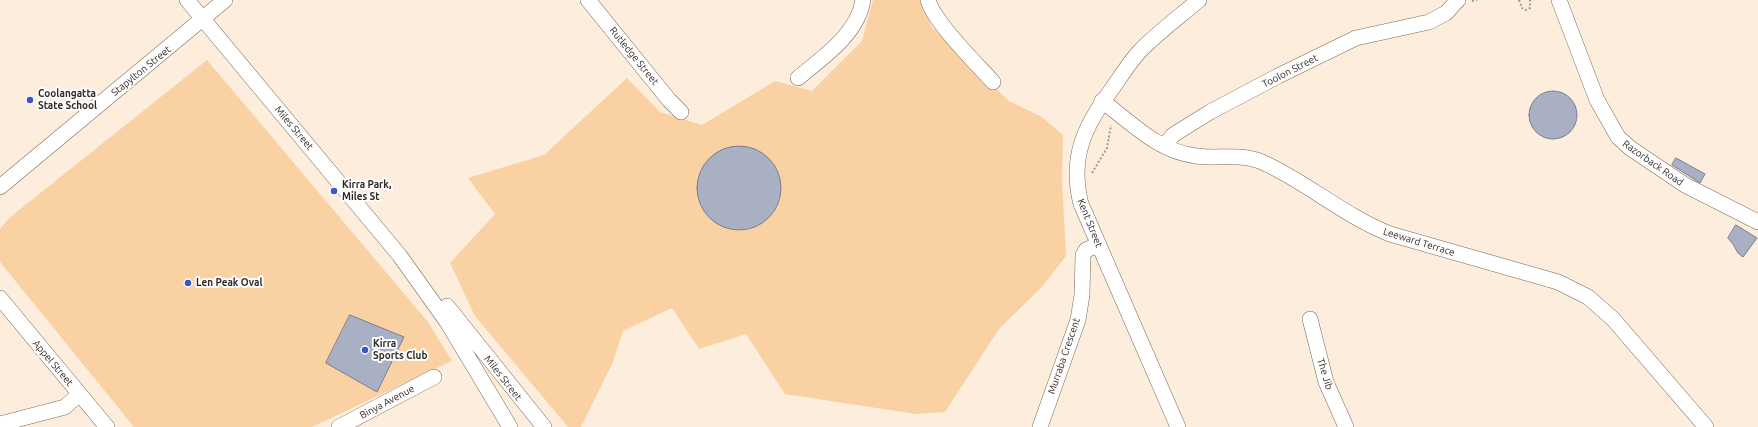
<!DOCTYPE html>
<style>
body{margin:0}
canvas{display:block;background:#fdeddc}
</style>
<canvas width="1758" height="427"></canvas>
<script>
const c = document.querySelector('canvas').getContext('2d');
c.lineJoin = 'round';
function paint(path, color) {
  c.fillStyle = color;
  c.fill(path, 'evenodd');
}
function trace(path, color, width, dash) {
  c.strokeStyle = color;
  c.lineWidth = width;
  c.lineCap = dash ? 'butt' : 'round';
  c.setLineDash(dash || []);
  c.stroke(path);
}
function drawText(font, color, halo, rows, align = 'center') {
  c.font = font + ' Ubuntu,sans-serif';
  c.lineWidth = 4;
  c.setLineDash([]);
  c.textBaseline = 'middle';
  c.strokeStyle = halo;
  c.fillStyle = color;
  for (const [text, x, y, turn = 0] of rows) {
    c.save();
    c.translate(x, y);
    c.rotate((+turn || 0) * Math.PI / 180);
    c.textAlign = isNaN(turn) ? turn : align;
    if (halo) c.strokeText(text, 0, 0);
    c.fillText(text, 0, 0);
    c.restore();
  }
}
const green = new Path2D(`
 M 873,0 L 924,0 L 931,26 L 1009,101 L 1042,117 L 1063,135 L 1062,181 L 1066,256 L 1042,287 L 999,329 L 945,412 L 916,414 L 785,394 L 746,334 L 699,349 L 672,308 L 623,331 L 613,362 L 581,427 L 568,427 L 475,316 L 450,263 L 495,214 L 468,178 L 544,155 L 627,78 L 660,112 L 702,125 L 775,81 L 812,91 L 862,41 Z
 M 207,60 L 428,322 L 452,361 L 312,427 L 134,427 L 0,262 L 0,229 L 9,218 Z`);
const building = new Path2D(`
 M1529 115a24 24 0 1 1 48 0a24 24 0 1 1-48 0Z
 M697 188a42 42 0 1 1 84 0a42 42 0 1 1-84 0Z
 M 1676,158 L 1705,174 L 1700,183 L 1672,165 Z
 M 1736,225 L 1757,238 L 1743,257 L 1738,253 L 1733,244 L 1728,238 Z
 M 350,315 L 404,337 L 377,392 L 326,363 Z`);
const path = new Path2D(`
 M 1519,0 L 1522,8 L 1526,10 L 1530,8 L 1530,0
 M 1472,1 L 1477,0
 M 1092,173 L 1107,148 L 1111,125`);
const minor = new Path2D(`
 M 187,0 L 400,256 L 447,322 L 510,427
 M 588,0 L 669,100 L 681,112
 M 928,0 C 934,22 976,63 993,82
 M 1559,0 L 1597,100 L 1618,137 L 1630,148 L 1685,185 L 1758,222
 M 798,78 C 822,58 858,34 863,0
 M 1102,101 C 1132,123 1157,151 1196,156 C 1217,159 1242,153 1262,162 C 1307,182 1344,216 1390,234 L 1558,282 L 1588,297 L 1613,319 L 1706,427
 M 1164,146 L 1173,135 L 1210,112 L 1278,76 L 1356,38 L 1429,22 L 1446,13 L 1458,0
 M 0,187 L 225,0
 M 0,298 L 107,427
 M 447,306 L 544,427
 M 1310,319 L 1326,382 L 1346,427
 M 0,424 L 65,407 L 79,394
 M 339,427 L 434,377
 M 1040,427 L 1078,320 L 1082,295 L 1083,255 L 1086,250 L 1098,245
 M 1178,427 L 1081,204 C 1069,157 1085,125 1112,89 C 1121,76 1129,63 1139,52 C 1157,33 1179,17 1199,0`);
const markers = [
 [30,100,4,"#3b56c8"],
 [334,191,4,"#3b56c8"],
 [188,283,4,"#3b56c8"],
 [365,350,4,"#3b56c8"]
];
const streetNames = [
 ["Rutledge Street",634,56,51],
 ["Stapylton Street",141,71,-39],
 ["Toolon Street",1290,71,-27],
 ["Miles Street",294,128,50],
 ["Razorback Road",1653,163,35],
 ["Kent Street",1090,223,68],
 ["Leeward Terrace",1419,242,17],
 ["Murraba Crescent",1064,356,-71],
 ["Appel Street",53,363,50],
 ["The Jib",1325,374,73],
 ["Miles Street",503,378,52],
 ["Binya Avenue",387,402,-28]
];
const poiNames = [
 ["Coolangatta",38,94],
 ["State School",38,106],
 ["Kirra Park,",342,185],
 ["Miles St",342,197],
 ["Len Peak Oval",196,283],
 ["Kirra",373,344],
 ["Sports Club",373,356]
];
paint(green, '#fad1a2');
paint(building, '#a9b0c3');
trace(building, '#777e8f', 1);
trace(minor, '#786a5b', 16);
trace(path, '#a69a8e', 2, [2, 2]);
trace(minor, '#fff', 15);
for (const [x, y, r, color] of markers) {
  const dot = new Path2D();
  dot.arc(x, y, r, 0, 2 * Math.PI);
  c.fillStyle = color;
  c.fill(dot);
  trace(dot, '#fdfdfd', 1.5);
}
drawText('10px', '#312b25', '#fdfdfd', streetNames);
drawText('bold 10px', '#312b25', '#fdfdfd', poiNames, 'left');
</script>
